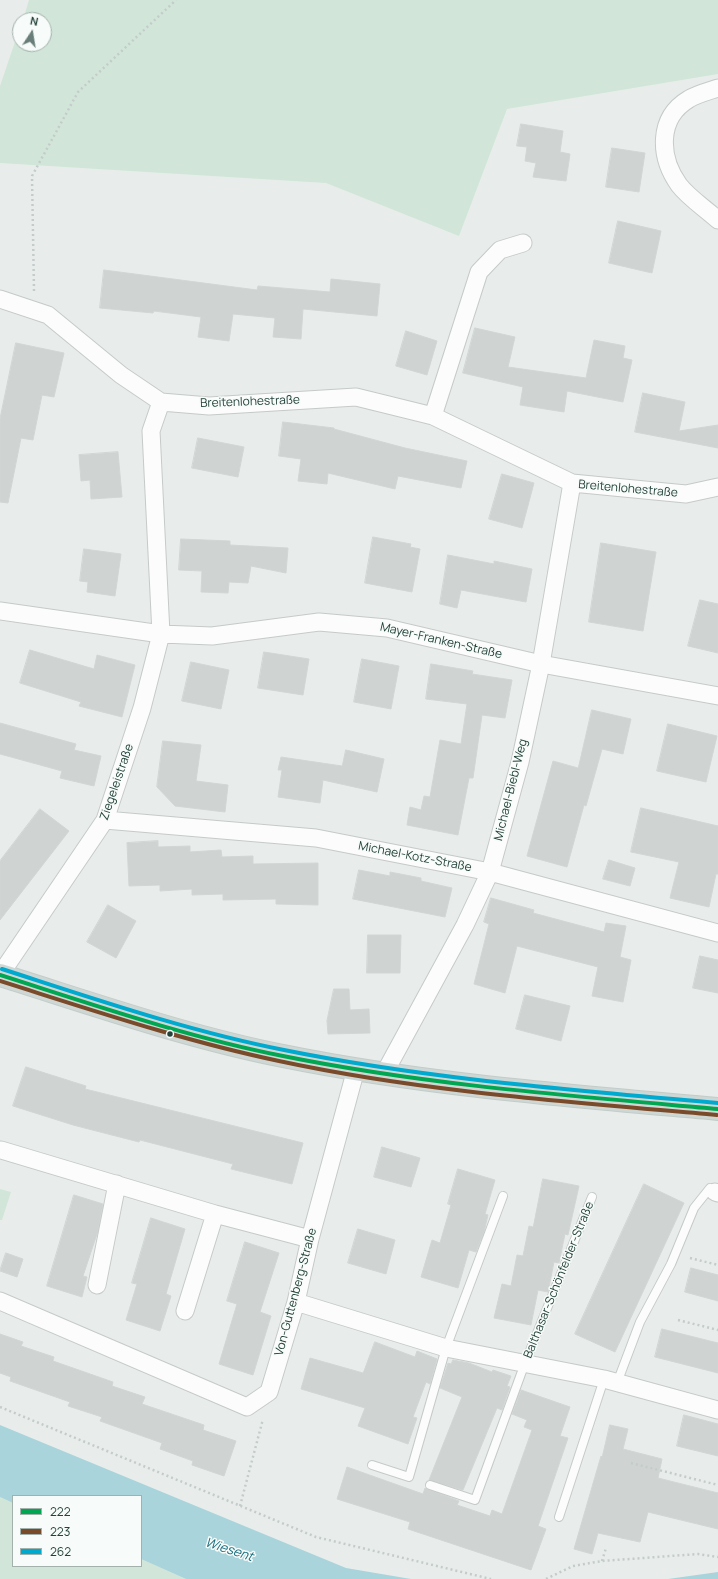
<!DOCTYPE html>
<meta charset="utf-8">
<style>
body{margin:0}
#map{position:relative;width:718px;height:1579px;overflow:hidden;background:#e8edeb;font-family:Manrope,sans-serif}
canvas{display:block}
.legend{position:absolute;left:12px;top:1495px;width:130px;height:72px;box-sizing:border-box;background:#f7fbf9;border:1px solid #a3b1ad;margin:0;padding:5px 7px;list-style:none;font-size:12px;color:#24423a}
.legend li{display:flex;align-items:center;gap:8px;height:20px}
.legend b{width:20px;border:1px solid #a3b1ad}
.north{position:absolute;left:12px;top:12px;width:40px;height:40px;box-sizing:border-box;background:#f7fbf9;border:1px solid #a3b1ad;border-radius:50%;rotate:12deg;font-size:11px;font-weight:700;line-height:16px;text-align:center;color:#24423a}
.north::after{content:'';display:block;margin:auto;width:14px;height:18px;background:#697e78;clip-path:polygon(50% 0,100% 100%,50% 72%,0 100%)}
</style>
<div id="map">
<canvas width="718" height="1579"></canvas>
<ul class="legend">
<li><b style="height:5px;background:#00a651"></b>222</li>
<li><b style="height:5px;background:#7a4b2a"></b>223</li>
<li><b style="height:5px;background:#00a9ce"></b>262</li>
</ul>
<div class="north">N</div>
</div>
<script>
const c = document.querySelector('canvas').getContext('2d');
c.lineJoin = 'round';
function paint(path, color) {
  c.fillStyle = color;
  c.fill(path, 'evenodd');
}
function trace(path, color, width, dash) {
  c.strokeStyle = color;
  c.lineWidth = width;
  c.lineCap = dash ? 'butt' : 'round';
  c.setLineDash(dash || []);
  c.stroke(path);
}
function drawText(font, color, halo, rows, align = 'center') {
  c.font = font + ' Manrope,sans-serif';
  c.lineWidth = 3;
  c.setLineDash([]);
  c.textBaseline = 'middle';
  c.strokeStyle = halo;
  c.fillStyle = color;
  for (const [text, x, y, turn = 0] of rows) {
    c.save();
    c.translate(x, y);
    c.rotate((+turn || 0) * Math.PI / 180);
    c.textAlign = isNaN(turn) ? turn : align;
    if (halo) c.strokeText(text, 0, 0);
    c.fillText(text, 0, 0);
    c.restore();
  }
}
const green = new Path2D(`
 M 29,0 L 718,0 L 718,74 L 507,109 L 459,236 L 326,183 L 0,163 L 0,86 L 20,27 L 20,44 L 44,44 L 44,20 L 23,20 Z
 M 0,1189 L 11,1192 L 2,1220 L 0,1220 Z
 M 0,1497 L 13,1503 L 13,1566 L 141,1566 L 141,1559 L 186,1579 L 0,1579 Z`);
const water = new Path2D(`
 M 0,1425 L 346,1568 L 411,1579 L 186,1579 L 141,1559 L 141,1496 L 13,1496 L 13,1503 L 0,1497 Z
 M 718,1572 L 718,1579 L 668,1579 Z`);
const building = new Path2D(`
 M 521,124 L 563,131 L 560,152 L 570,154 L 566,181 L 533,177 L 536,163 L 525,161 L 527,147 L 517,146 Z
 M 612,148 L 645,153 L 639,192 L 606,187 Z
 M 618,221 L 661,231 L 652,273 L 609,263 Z
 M 104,270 L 257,290 L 258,286 L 330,292 L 331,279 L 380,284 L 377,316 L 303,309 L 301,339 L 273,337 L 275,318 L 233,314 L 229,341 L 198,337 L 201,317 L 154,311 L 153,313 L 100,308 Z
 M 475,328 L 515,337 L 508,367 L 586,378 L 594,340 L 625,346 L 623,358 L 632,360 L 623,402 L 567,391 L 564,412 L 520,405 L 523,387 L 463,373 Z
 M 406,331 L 437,341 L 427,375 L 396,366 Z
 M 16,343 L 64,353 L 54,397 L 42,395 L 33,440 L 21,438 L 8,503 L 0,502 L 0,419 Z
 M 643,393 L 685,402 L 679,431 L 718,425 L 718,448 L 635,432 Z
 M 283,422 L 334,428 L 334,429 L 405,448 L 467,461 L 461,488 L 398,476 L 395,489 L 328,473 L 327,484 L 298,481 L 301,459 L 279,456 Z
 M 198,438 L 244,447 L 238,477 L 192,468 Z
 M 118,452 L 122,497 L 91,499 L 90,480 L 81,481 L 79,455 Z
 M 502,474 L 534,483 L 522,528 L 489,519 Z
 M 373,537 L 411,544 L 410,547 L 420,549 L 412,592 L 365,583 Z
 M 181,539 L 230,541 L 230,545 L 288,548 L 286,573 L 251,566 L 248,583 L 229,582 L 228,593 L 201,592 L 202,571 L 179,570 Z
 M 601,543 L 656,552 L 643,631 L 589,622 Z
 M 84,549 L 121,554 L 115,596 L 87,592 L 88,582 L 80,581 Z
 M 448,555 L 494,564 L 494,561 L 532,569 L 526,602 L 461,590 L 457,608 L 440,604 Z
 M 700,600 L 718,604 L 718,653 L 688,646 Z
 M 30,650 L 94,669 L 97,655 L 135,665 L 122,717 L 79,706 L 81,702 L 20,683 Z
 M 264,652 L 309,659 L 303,695 L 258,688 Z
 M 362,659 L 399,666 L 391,709 L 354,702 Z
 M 191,662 L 229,670 L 221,709 L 182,701 Z
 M 431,664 L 473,671 L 472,674 L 512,680 L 505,718 L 482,715 L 473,778 L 469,778 L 458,835 L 407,825 L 410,807 L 421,810 L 424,796 L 430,797 L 440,740 L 461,744 L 467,704 L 426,699 Z
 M 592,710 L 631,719 L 623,754 L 602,749 L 586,806 L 584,805 L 567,867 L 527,856 L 553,761 L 578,768 Z
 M 0,723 L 76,744 L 74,750 L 101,756 L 94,786 L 60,778 L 62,771 L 0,754 Z
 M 668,724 L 717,736 L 706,782 L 657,771 Z
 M 163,741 L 201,745 L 196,781 L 228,785 L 225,812 L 175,806 L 157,787 Z
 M 346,750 L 384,759 L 377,792 L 323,780 L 320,803 L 278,797 L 282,770 L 278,770 L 281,757 L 342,766 Z
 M 641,808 L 718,826 L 718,874 L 716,874 L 709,907 L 670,898 L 679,862 L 631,852 Z
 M 40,809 L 69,831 L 0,920 L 0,861 Z
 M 158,841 L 158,847 L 190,846 L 190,852 L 221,850 L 222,857 L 253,856 L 253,864 L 318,863 L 318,905 L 276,904 L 276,899 L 223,900 L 223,894 L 192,895 L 192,889 L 160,891 L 160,885 L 129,886 L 127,843 Z
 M 609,860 L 635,868 L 630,886 L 603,879 Z
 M 359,870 L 390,876 L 390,872 L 421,878 L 421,881 L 452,888 L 445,917 L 353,899 Z
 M 491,898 L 534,910 L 533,913 L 604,932 L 606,923 L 626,926 L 620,957 L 631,960 L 623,1002 L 592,996 L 598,967 L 517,946 L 505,993 L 474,984 L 489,924 L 484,922 Z
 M 108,905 L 136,921 L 116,958 L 87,942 Z
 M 368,935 L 401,935 L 400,973 L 367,973 Z
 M 700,956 L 718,960 L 718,993 L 693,988 Z
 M 334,989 L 349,989 L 350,1010 L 369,1009 L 370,1033 L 328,1034 L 327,1021 Z
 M 525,995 L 570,1006 L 561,1041 L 516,1029 Z
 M 26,1067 L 86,1086 L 85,1089 L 303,1143 L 292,1184 L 231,1169 L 233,1164 L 140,1140 L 139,1142 L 73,1125 L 13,1106 Z
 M 382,1147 L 420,1158 L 411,1187 L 374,1177 Z
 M 458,1169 L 495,1180 L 485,1214 L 488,1215 L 484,1232 L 476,1252 L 469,1250 L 458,1288 L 421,1277 L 432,1240 L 440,1243 L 451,1205 L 448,1204 Z
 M 543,1179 L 579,1186 L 568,1235 L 565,1234 L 559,1263 L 554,1262 L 548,1292 L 538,1290 L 531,1325 L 494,1318 L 502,1284 L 511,1286 L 517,1255 L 523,1256 L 529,1226 L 533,1227 Z
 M 644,1184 L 684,1203 L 615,1352 L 575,1334 Z
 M 74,1195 L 103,1204 L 98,1231 L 83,1276 L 87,1277 L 82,1297 L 47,1286 Z
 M 151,1218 L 185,1229 L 166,1294 L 171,1296 L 160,1331 L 126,1320 L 137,1284 L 132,1283 Z
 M 358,1229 L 395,1240 L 386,1274 L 348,1263 Z
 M 245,1242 L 279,1253 L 260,1312 L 271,1316 L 253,1375 L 219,1364 L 237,1304 L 227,1301 Z
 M 6,1253 L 23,1259 L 17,1277 L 0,1271 Z
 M 691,1268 L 718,1275 L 718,1301 L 685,1292 Z
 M 662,1329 L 718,1343 L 718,1373 L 655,1357 Z
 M 0,1334 L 23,1342 L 21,1346 L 54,1357 L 53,1361 L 113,1382 L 112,1386 L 145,1397 L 142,1404 L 204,1425 L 203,1430 L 236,1441 L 224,1476 L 192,1465 L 193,1461 L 160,1449 L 162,1443 L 100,1421 L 102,1417 L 68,1406 L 70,1402 L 10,1381 L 11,1377 L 0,1373 Z
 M 375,1342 L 415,1357 L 417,1351 L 437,1359 L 430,1384 L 426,1382 L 413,1417 L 417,1418 L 408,1444 L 358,1426 L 365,1408 L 301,1389 L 310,1358 L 363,1373 Z
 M 453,1360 L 469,1363 L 492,1372 L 493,1370 L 511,1376 L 507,1386 L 510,1387 L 502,1410 L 497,1408 L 463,1490 L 429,1480 L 462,1397 L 440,1388 L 448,1363 L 451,1364 Z
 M 521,1390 L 570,1407 L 560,1436 L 568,1438 L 538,1526 L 546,1529 L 531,1570 L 408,1529 L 410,1522 L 337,1499 L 347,1467 L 423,1494 L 425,1488 L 459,1501 L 457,1505 L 490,1516 L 492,1510 L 502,1514 L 532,1430 L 524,1427 L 527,1420 L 512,1414 Z
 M 684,1415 L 718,1424 L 718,1456 L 677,1446 Z
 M 610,1425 L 628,1429 L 623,1449 L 662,1459 L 658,1478 L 718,1493 L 718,1529 L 648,1512 L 640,1542 L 598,1533 L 592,1554 L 574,1549 L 601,1456 L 602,1457 Z`);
const path = new Path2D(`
 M 34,291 L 32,176 L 78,92 L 176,0
 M 690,1258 L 718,1265
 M 678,1320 L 718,1330
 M 0,1407 L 316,1537 L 491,1579
 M 631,1463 L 718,1485
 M 240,1506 L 263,1419
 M 602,1561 L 606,1548
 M 546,1579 L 573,1566 L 602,1561 L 698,1554 L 718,1557`);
const service = new Path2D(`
 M 617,1383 L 640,1322 L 671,1264 L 694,1208 L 710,1188
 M 372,1465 L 409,1477 L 446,1348 L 503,1196
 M 430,1485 L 475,1500 L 525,1363 L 592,1197
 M 559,1517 L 604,1379`);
const minor = new Path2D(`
 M 718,88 C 709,91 697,94 689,99 C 657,118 659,157 679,185 C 689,198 706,209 718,220
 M 0,299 L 48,315 L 121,375 L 161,402 L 209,406 L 356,397 L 433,416 L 572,483 L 686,494 L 718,487
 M 433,416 L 479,272 L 500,250 L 523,243
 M 0,611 L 161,634 L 212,636 L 319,622 L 387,628 L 541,664 L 718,696
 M 105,820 L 316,838 L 490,872 L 718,933
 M 0,975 L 105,820 L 142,708 L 161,634 L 151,431 L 161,402
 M 384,1074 L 465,925 L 490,872 L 520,762 L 541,664 L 572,483
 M 1,1150 L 215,1214 L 310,1239
 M 715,1192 L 718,1193
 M 97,1285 L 117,1184
 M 0,1301 L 247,1407 L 269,1392 L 296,1302 L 310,1239 L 356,1069
 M 296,1302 L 446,1348 L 604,1379 L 718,1410
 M 185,1311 L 215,1214`);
const primary = new Path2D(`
 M 0,975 C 93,1004 187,1037 283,1056 C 426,1085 573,1096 718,1109`);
const bus1 = new Path2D(`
 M 0,975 C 94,1005 187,1037 283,1056 C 426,1085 573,1096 718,1109`);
const bus2 = new Path2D(`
 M 0,981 C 92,1010 184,1041 279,1061 C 423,1092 571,1102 717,1115`);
const bus3 = new Path2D(`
 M 2,969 C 95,999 188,1031 284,1050 C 427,1079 573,1090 718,1103`);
const markers = [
 [170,1034,3.5,"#24423a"]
];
const streetNames = [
 ["Breitenlohestraße",250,402,-2],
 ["Breitenlohestraße",628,489,5],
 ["Mayer-Franken-Straße",441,641,13],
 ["Ziegeleistraße",117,782,-71],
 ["Michael-Biebl-Weg",511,790,-76],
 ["Michael-Kotz-Straße",415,857,11],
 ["Balthasar-Schönfelder-Straße",559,1280,-68],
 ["Von-Guttenberg-Straße",296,1292,-75]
];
const waterNames = [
 ["Wiesent",229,1550,18]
];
paint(green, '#d1e6d8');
paint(water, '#a9d4db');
paint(building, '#cfd4d2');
trace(building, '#d1d6d4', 1);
trace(service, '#c5cac8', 10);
trace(minor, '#c5cac8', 19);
trace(primary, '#c3ccc9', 24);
trace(path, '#c3ccca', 2.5, [2, 3]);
trace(service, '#fcfcfc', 8);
trace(minor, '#fcfcfc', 17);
trace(primary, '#cfd7d5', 22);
trace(bus1, '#00a651', 4);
trace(bus2, '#7a4b2a', 4);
trace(bus3, '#00a9ce', 4);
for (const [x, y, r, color] of markers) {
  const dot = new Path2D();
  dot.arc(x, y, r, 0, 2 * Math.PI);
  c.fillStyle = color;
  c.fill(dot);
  trace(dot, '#f7fbf9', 1.5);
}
drawText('12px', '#24423a', '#f7fbf9', streetNames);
drawText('italic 13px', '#1c6f80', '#f7fbf9', waterNames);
</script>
